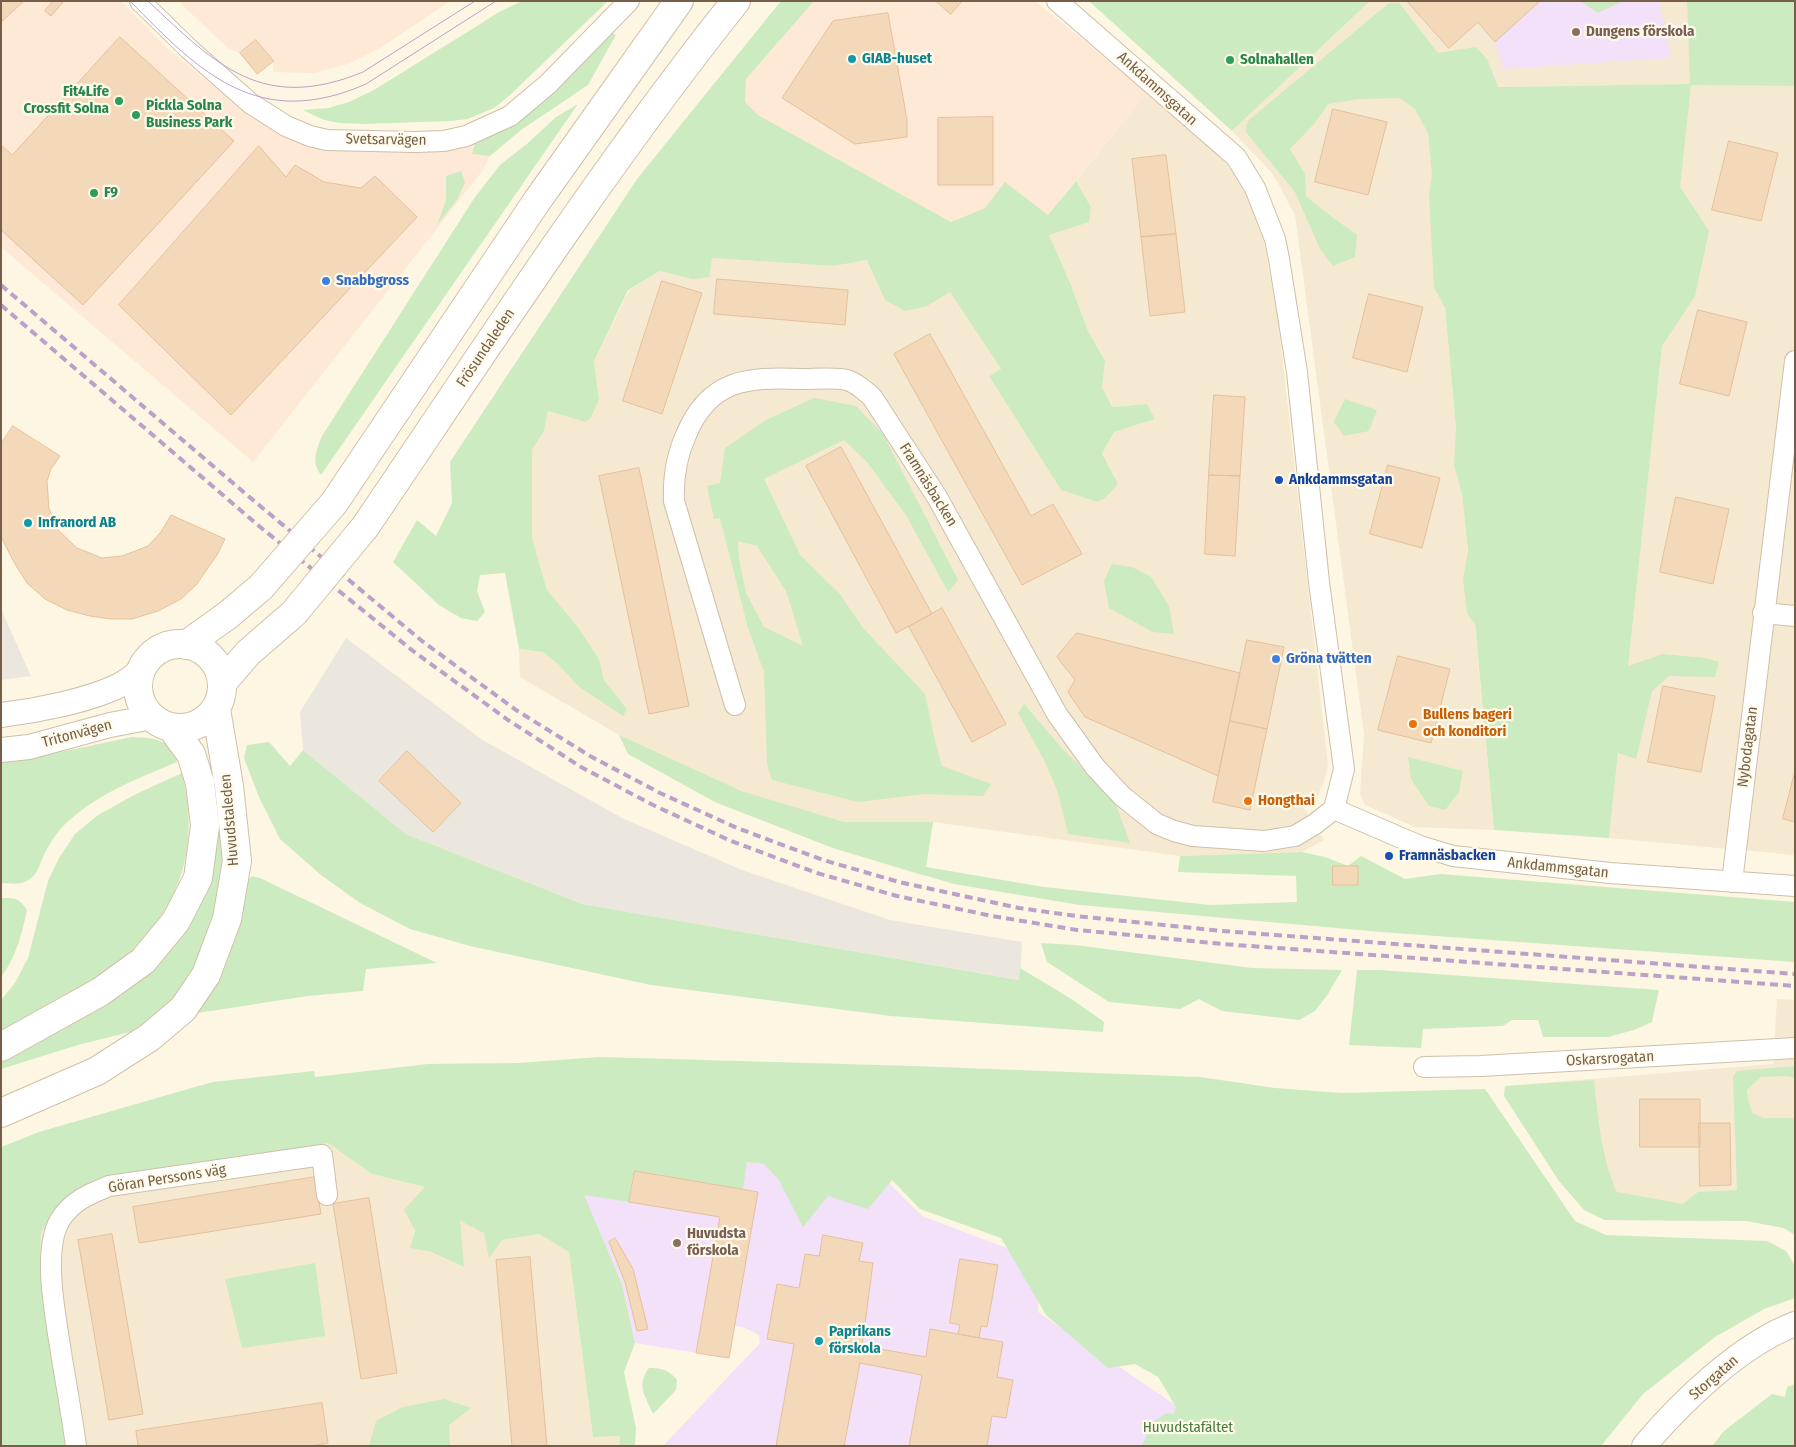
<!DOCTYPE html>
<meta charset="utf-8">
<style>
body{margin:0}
#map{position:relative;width:1796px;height:1447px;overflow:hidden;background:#fdf6e3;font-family:"Fira Sans Condensed",sans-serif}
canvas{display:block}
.frame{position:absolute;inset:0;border:2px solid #765f48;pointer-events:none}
</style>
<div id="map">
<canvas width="1796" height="1447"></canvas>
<div class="frame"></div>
</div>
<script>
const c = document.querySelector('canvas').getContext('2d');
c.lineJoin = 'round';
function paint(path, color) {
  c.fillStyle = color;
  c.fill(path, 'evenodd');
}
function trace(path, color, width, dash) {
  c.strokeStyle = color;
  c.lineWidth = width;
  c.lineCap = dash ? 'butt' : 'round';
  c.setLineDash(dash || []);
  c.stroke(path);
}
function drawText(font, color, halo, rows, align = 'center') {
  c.font = font + ' "Fira Sans Condensed",sans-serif';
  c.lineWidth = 4.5;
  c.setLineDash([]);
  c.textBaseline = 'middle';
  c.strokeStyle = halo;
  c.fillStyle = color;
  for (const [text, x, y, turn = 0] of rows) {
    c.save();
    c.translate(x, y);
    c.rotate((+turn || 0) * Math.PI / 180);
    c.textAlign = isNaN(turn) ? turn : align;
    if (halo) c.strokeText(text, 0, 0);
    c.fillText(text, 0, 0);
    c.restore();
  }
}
const residential = new Path2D(`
 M 1370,1 L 1687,1 L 1691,84 L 1795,86 L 1795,855 L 1609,838 L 1690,84 L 1424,88 L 1494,830 L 1415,827 L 1365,805 L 1360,794 L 1364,734 L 1295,215 L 1273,174 L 1232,131 Z
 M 1147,92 L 1213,149 L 1228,166 L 1258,209 L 1278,319 L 1328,765 L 1324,782 L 1317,797 L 1304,808 L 1324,840 L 1302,852 L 1180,856 L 933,822 L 924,876 L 833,848 L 715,802 L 628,754 L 619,735 L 520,677 L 519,649 L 543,652 L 558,664 L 579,687 L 622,715 L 627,709 L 604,680 L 599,659 L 578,627 L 547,590 L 532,538 L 532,450 L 544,431 L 548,411 L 585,422 L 599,399 L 594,361 L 629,290 L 660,271 L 692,279 L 712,258 L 834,266 L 868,260 L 885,300 L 950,291 L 1001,369 L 989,376 L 1061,490 L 1097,502 L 1102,454 L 1114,432 L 1155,419 L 1146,404 L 1112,407 L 1102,387 L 1105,361 L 1088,331 L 1071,285 L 1049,235 L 1091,207 L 1076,181 Z
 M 1777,999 L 1795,1000 L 1795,1235 L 1784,1228 L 1747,1221 L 1605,1220 L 1584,1210 L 1559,1181 L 1504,1096 L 1505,1086 L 1773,1064 Z
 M 328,1143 L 372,1174 L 425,1187 L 410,1248 L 431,1252 L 463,1267 L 459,1221 L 502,1240 L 539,1234 L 569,1252 L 593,1437 L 620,1436 L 619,1446 L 68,1446 L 65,1416 L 40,1268 L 41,1232 L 62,1206 L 110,1181 Z`);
const commercial = new Path2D(`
 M 1,1 L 121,1 L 168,49 L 250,115 L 307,146 L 331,149 L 476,138 L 473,154 L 490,156 L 483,170 L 253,462 L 1,247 Z
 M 178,1 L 450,1 L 382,47 L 348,64 L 314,73 L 273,72 L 274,61 L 257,40 L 240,53 L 229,49 Z
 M 814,1 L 1035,1 L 1147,92 L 1048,215 L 1005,182 L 985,208 L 951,222 L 758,115 L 745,102 L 746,79 Z`);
const industrial = new Path2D(`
 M 1,609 L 31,676 L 1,680 Z
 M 346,638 L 481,739 L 622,818 L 742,870 L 890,920 L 1022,942 L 1020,980 L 582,904 L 406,834 L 303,750 L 300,712 Z`);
const education = new Path2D(`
 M 1407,1 L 1659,1 L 1671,58 L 1503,69 L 1495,42 L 1478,23 L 1449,48 Z
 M 746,1162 L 886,1180 L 922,1216 L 1012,1250 L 1039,1294 L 1038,1312 L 1177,1406 L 1162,1446 L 663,1446 L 760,1343 L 759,1335 L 745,1328 L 735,1326 L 729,1358 L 635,1343 L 622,1284 L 583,1194 L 629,1202 L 635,1171 L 743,1190 Z`);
const green = new Path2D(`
 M 522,1 L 608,1 L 510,95 L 494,108 L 468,119 L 450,121 L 364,124 L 340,123 L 324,120 L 303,110 L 328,108 L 349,102 L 374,90 L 501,11 Z
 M 781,1 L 814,1 L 746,79 L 745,102 L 758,115 L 951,222 L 985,208 L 1005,182 L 1048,215 L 1076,181 L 1091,207 L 1089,222 L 1049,235 L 1071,285 L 1088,331 L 1105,361 L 1102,387 L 1112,407 L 1147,404 L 1155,419 L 1114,432 L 1102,454 L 1118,484 L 1105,498 L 1097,502 L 1061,490 L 989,376 L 1001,369 L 950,292 L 927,306 L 905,311 L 885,300 L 867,260 L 834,266 L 712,258 L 709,277 L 692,279 L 660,271 L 628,290 L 594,361 L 599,399 L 591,418 L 585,422 L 548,411 L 544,431 L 532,450 L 532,538 L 547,590 L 578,627 L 599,659 L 604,680 L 627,709 L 623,716 L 579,687 L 558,664 L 543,652 L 519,649 L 505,573 L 480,575 L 477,591 L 485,612 L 477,621 L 461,618 L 439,605 L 393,562 L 417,520 L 436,536 L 452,503 L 450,462 L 637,179 Z
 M 1089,1 L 1370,1 L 1232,131 Z
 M 1580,1 L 1623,1 L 1598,13 Z
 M 1687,1 L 1795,1 L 1795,86 L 1691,85 L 1680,187 L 1709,231 L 1695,296 L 1662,346 L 1628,666 L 1663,654 L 1706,658 L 1719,662 L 1715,677 L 1669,676 L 1652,691 L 1636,759 L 1618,753 L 1609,838 L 1494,830 L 1475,624 L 1467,613 L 1463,580 L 1468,551 L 1462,494 L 1454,465 L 1456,428 L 1445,308 L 1434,287 L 1429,194 L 1432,175 L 1428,133 L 1415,109 L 1400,98 L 1358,99 L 1328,104 L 1314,124 L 1290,149 L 1305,174 L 1306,196 L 1324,211 L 1357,235 L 1355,257 L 1333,266 L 1320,249 L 1295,192 L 1246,132 L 1246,126 L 1249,120 L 1389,3 L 1399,3 L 1438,53 L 1476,47 L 1487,59 L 1498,87 L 1690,84 Z
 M 607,30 L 616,35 L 588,85 L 521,130 L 490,156 L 472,154 L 476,138 Z
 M 578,104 L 321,475 C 311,462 316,451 322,436 L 475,197 L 500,165 L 528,143 L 556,117 Z
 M 461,171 L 465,182 L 457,200 L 437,225 L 446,200 L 446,176 Z
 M 814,398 L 856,406 L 883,434 L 958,580 L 948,592 L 906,515 L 867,462 L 844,440 L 764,479 L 800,555 L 839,593 L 863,628 L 925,694 L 936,745 L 942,766 L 991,784 L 983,796 L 924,794 L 858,802 L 772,780 L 767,764 L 764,672 L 748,628 L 720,518 L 714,519 L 707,486 L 720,483 L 725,448 L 766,420 ZM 738,541 L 757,546 L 786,591 L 803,646 L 764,627 L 746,593 L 739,559 Z
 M 1345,399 L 1377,410 L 1369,431 L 1344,436 L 1334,422 Z
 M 1112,564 L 1132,567 L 1151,577 L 1169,606 L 1174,634 L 1153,632 L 1109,608 L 1104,581 Z
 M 1024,704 L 1060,746 L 1115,802 L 1130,843 L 1068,834 L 1057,790 L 1044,760 L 1018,713 Z
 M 619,735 L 741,791 L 844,822 L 933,822 L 926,867 L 1044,887 L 1210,905 L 1297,902 L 1296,876 L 1178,872 L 1180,856 L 1302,852 L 1325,857 L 1348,866 L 1361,856 L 1405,879 L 1440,874 L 1795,902 L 1795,962 L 1381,932 L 1080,905 L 954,884 L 833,848 L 715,802 L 628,754 Z
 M 132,737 C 152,738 172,738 177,762 C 141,777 102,792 72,818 C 60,827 50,842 44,855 C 39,865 37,878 24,882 C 18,885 8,883 1,883 L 1,761 L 51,754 Z
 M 269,742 L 290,766 L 303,750 L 406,834 L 582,904 L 1019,980 L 1020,968 L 1073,1000 L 1104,1022 L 1103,1032 L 891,1016 L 651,985 L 470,946 L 410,929 L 360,903 L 321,875 L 280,839 L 259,797 L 244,758 L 247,745 Z
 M 1408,757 L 1463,771 L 1459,792 L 1445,810 L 1429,806 L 1411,779 Z
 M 182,773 C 202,855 176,918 110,970 C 99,979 85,985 74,992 C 50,1006 25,1020 1,1034 L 1,1000 L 15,983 L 28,958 L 48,881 L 59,858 L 75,834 L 98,815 L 136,794 Z
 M 218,784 L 228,879 L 195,970 L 177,995 L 142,1029 L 78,1045 L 1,1069 L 1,1062 L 49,1037 L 101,1007 L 172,945 L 212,785 Z
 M 252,876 L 260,878 L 437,963 L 366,969 L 363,991 L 308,996 L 191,1014 L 246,883 Z
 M 1,898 C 16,898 19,898 27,910 C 22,933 16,958 1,977 Z
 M 1041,943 L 1075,945 L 1252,968 L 1342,970 L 1328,994 L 1315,1011 L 1299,1020 L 1222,1011 L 1199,999 L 1180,1009 L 1109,1002 L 1047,962 Z
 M 1357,970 L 1380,970 L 1659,990 L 1652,1022 L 1634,1030 L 1608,1037 L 1543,1037 L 1538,1020 L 1512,1020 L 1503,1026 L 1423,1029 L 1421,1048 L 1349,1045 Z
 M 599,1057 L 913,1066 L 1200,1077 L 1275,1088 L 1341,1093 L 1485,1089 L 1575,1221 L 1606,1235 L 1767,1241 L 1786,1251 L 1795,1266 L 1795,1298 L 1764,1309 L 1715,1337 L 1643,1394 L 1601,1446 L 1142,1446 L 1154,1421 L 1167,1413 L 1174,1414 L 1176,1407 L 1158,1377 L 1135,1364 L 1108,1368 L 1046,1315 L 1001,1238 L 920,1209 L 892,1180 L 868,1209 L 828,1196 L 803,1227 L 779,1180 L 764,1164 L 747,1162 L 743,1190 L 635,1171 L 629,1202 L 584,1195 L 622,1284 L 635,1343 L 624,1372 L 636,1428 L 635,1446 L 619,1446 L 620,1436 L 593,1437 L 569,1252 L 539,1234 L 502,1240 L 489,1258 L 484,1233 L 460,1221 L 464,1267 L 431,1252 L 410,1248 L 415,1230 L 404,1210 L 425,1187 L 372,1174 L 328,1143 L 110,1181 L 62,1206 L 41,1232 L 40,1268 L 65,1416 L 68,1446 L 1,1446 L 1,1147 L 39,1132 L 195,1087 L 213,1082 L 314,1071 L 315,1077 L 428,1064 L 518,1063 Z
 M 1795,1066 L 1795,1078 L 1787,1076 L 1761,1077 L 1747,1090 L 1748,1099 L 1752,1113 L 1764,1118 L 1795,1118 L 1795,1235 L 1784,1228 L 1747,1221 L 1605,1220 L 1584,1210 L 1559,1181 L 1504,1096 L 1505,1086 L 1594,1080 C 1598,1117 1601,1157 1617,1192 L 1683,1204 L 1698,1192 L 1737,1190 L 1733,1077 L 1737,1071 Z
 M 315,1263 L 325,1336 L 242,1348 L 225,1279 Z
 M 649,1368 C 662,1368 669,1370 677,1380 L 676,1390 L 653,1414 C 645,1395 636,1386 649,1368 Z
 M 1795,1384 L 1795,1446 L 1712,1446 L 1724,1431 L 1772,1394 L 1785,1397 L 1787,1387 Z
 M 444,1399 L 471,1408 L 449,1425 L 450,1445 L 453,1446 L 369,1446 L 376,1421 L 403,1407 Z`);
const building = new Path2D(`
 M 1,1 L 24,1 L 1,22 Z
 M 53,1 L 63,2 L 51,16 L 45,11 Z
 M 936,1 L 962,1 L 951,14 Z
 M 1407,1 L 1540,1 L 1495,42 L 1478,22 L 1449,48 Z
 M 888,13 L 907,120 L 907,137 L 855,144 L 782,98 L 833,21 Z
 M 120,37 L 234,141 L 83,305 L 1,230 L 1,145 L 12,155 Z
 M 256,40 L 274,61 L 257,74 L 240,53 Z
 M 1333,109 L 1387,122 L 1368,195 L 1315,182 Z
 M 993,117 L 993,185 L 938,185 L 938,118 Z
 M 1729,141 L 1778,153 L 1761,221 L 1712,210 Z
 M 259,146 L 286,177 L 295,165 L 324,182 L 361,188 L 375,176 L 417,217 L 231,415 L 119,305 Z
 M 1166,155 L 1176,234 L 1141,237 L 1132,159 Z
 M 1176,234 L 1185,312 L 1150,316 L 1141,237 Z
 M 717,279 L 848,290 L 845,325 L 714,314 Z
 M 662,281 L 702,293 L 662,414 L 623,401 Z
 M 1369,294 L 1423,307 L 1407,372 L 1353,358 Z
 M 1698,310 L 1747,322 L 1729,396 L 1680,384 Z
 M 930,334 L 1031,516 L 1053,504 L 1082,554 L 1022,585 L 894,354 Z
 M 1214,395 L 1245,397 L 1240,476 L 1209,475 Z
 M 13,426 L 60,456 L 51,469 L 47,481 L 49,509 L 58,530 L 77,548 L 102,558 L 122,556 L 148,546 L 161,532 L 171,515 L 225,539 L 217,555 L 196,585 L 181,599 L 158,611 L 132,619 L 111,619 L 90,616 L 67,610 L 45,599 L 27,583 L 15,564 L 1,537 L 1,444 Z
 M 841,447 L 932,614 L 896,633 L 806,466 Z
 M 1388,465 L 1440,478 L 1422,548 L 1370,534 Z
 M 639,468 L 689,706 L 649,714 L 599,476 Z
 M 1209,475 L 1240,476 L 1235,556 L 1205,554 Z
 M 1676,497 L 1729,509 L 1713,584 L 1660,572 Z
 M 942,608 L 1006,724 L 972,742 L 909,627 Z
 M 1077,633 L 1240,673 L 1218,776 L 1085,717 L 1068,692 L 1075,680 L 1057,657 Z
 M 1247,640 L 1284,647 L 1267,729 L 1230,721 Z
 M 1398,656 L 1450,669 L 1431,743 L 1378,730 Z
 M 1663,686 L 1715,696 L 1701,772 L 1648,762 Z
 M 1230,721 L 1267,729 L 1250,810 L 1213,802 Z
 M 407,751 L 461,803 L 433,832 L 379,781 Z
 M 1795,771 L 1795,822 L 1783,819 Z
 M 1333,866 L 1358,866 L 1358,885 L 1333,885 Z
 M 1640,1099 L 1700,1099 L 1700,1147 L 1640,1147 Z
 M 1699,1123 L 1730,1123 L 1731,1185 L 1700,1186 Z
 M 635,1171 L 758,1192 L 729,1358 L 696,1353 L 720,1217 L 629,1202 Z
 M 315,1177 L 321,1214 L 139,1243 L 133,1207 Z
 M 369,1198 L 397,1373 L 361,1379 L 333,1204 Z
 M 112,1234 L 143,1414 L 109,1420 L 78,1240 Z
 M 823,1235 L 863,1243 L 859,1261 L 873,1263 L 862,1346 L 926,1357 L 930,1329 L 1003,1342 L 997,1377 L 1013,1380 L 1006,1418 L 992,1416 L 987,1446 L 909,1446 L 922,1375 L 860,1363 L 844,1446 L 776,1446 L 794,1344 L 767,1339 L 777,1284 L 799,1288 L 805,1254 L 819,1256 Z
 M 615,1238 L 633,1269 L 648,1329 L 637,1331 L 625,1282 L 609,1242 Z
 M 530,1257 L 547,1446 L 512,1446 L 496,1260 Z
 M 960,1259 L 998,1265 L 987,1327 L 981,1326 L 979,1338 L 958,1334 L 960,1325 L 950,1323 Z
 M 322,1403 L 328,1443 L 311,1446 L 138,1446 L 136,1431 Z`);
const minor = new Path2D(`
 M 140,1 L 189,49 L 250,103 L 286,126 L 310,136 L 327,140 L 415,142 L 444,141 L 466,136 L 510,116 L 548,84 L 629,1
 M 1057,1 L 1236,157 L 1255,188 L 1275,239 L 1279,259 L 1297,372 L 1319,582 L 1344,769 L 1334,809
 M 1763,613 L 1795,616
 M 735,705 L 674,501 C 673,477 676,457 686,435 C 709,379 747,377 801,379 C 814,379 836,377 847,380 C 857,383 865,391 872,397 L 937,497 L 1057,714 L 1095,767 L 1122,796 L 1157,824 L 1174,831 L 1193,836 L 1264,841 L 1295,836 L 1315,824 L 1334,809
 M 1334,809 L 1420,846 L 1453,856 L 1610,873 L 1795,886
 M 1732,882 L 1795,361
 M 1424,1067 L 1481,1066 L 1795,1048
 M 76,1446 C 72,1417 67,1388 62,1359 C 57,1323 41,1252 60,1220 C 72,1201 89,1194 109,1186 L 322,1155 L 327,1195`);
const tertiary = new Path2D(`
 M 1,715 C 35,711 87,701 118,686 C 126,682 133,676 141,671
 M 1,750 L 29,747 L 110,725 L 152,717
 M 1644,1446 C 1682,1401 1740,1345 1795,1324`);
const secondary = new Path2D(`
 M 334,503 L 537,201 L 679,1
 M 365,527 C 485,350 602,169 736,1
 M138 686a42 42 0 1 1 84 0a42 42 0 1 1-84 0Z
 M 186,645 L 228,615 L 261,587
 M 222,683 L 248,653 L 294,613
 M 1,1047 L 100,992 L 143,961 L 176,921 L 198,878 L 205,826 L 200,783 L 191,754 L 171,727
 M 1,1113 L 97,1071 L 150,1037 L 183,1009 L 206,975 L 227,919 L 237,861 L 229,786 L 216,709`);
const tram = new Path2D(`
 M 130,1 C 201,74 259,131 366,84 L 496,1
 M 148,1 C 217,66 263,113 363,72 L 475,1`);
const rail = new Path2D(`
 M 1,285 L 247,495 L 422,641 L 516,710 L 590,756 L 660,793 L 737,828 L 823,860 L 899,882 L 1019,908 L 1076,916 L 1222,931 L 1795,974
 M 1,305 L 259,526 L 413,651 L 508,720 L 581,767 L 653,805 L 731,841 L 817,873 L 897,896 L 992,916 L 1077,930 L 1223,944 L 1795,986`);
const secondaryBridge = new Path2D(`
 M 261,587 L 334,503
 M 294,613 L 365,527`);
const markers = [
 [1576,32,5,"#8d6e63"],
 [852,59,5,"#0f9aa8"],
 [1230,60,5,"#2e9e5b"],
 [119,101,5,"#2e9e5b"],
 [136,115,5,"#2e9e5b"],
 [94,193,5,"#2e9e5b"],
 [326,281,5,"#3f7fe0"],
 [1279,480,5,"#1a4fb4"],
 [28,523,5,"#0f9aa8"],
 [1276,659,5,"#3f7fe0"],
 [1413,724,5,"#e8710a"],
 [1248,801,5,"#e8710a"],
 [1389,856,5,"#1a4fb4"],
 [677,1243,5,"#8d6e63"],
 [819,1341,5,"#0f9aa8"]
];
const educationNames = [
 ["Dungens förskola",1586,32],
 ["Huvudsta",687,1234],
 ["förskola",687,1251]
];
const cultureNames = [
 ["GIAB-huset",862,59],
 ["Infranord AB",38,523],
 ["Paprikans",829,1332],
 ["förskola",829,1349]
];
const leisureNames = [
 ["Solnahallen",1240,60],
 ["Fit4Life",109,92,"right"],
 ["Crossfit Solna",109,109,"right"],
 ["Pickla Solna",146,106],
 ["Business Park",146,123],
 ["F9",104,193]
];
const streetNames = [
 ["Ankdammsgatan",1157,89,42],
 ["Svetsarvägen",386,140,1],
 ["Frösundaleden",486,348,-56],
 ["Framnäsbacken",928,485,58],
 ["Tritonvägen",77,734,-15],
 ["Nybodagatan",1748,747,-83],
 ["Huvudstaleden",230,820,-95],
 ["Ankdammsgatan",1558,868,6],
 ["Oskarsrogatan",1610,1059,-3],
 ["Göran Perssons väg",167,1179,-9],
 ["Storgatan",1714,1378,-41]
];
const shopNames = [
 ["Snabbgross",336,281],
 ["Gröna tvätten",1286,659]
];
const transitNames = [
 ["Ankdammsgatan",1289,480],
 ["Framnäsbacken",1399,856]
];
const foodNames = [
 ["Bullens bageri",1423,715],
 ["och konditori",1423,732],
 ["Hongthai",1258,801]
];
const parkNames = [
 ["Huvudstafältet",1188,1428]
];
paint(residential, '#f5e9d1');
paint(commercial, '#fee8d6');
paint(industrial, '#ece7de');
paint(education, '#f3e0f9');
paint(green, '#ccebc1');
paint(building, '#f3d9ba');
trace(building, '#e6c19a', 1);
trace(minor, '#cfbfa9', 22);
trace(tertiary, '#cfbfa9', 26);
trace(secondary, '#d2c0a6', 30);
trace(minor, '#fff', 20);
trace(tertiary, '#fff', 24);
trace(secondary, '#fff', 28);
trace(tram, '#bba1c7', 1);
trace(rail, '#bba1c7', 4, [8, 5]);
trace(secondaryBridge, '#d2c0a6', 30, []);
trace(secondaryBridge, '#fff', 28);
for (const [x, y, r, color] of markers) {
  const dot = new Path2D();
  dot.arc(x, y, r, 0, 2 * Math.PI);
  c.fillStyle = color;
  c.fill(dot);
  trace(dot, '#fffaea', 2);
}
drawText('bold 15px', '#785e54', '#fffaea', educationNames, 'left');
drawText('bold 15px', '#0d838f', '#fffaea', cultureNames, 'left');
drawText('bold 15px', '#27864d', '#fffaea', leisureNames, 'left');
drawText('15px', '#765f48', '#fffaea', streetNames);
drawText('bold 15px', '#366cbe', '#fffaea', shopNames, 'left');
drawText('bold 15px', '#164399', '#fffaea', transitNames, 'left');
drawText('bold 15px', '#c56008', '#fffaea', foodNames, 'left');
drawText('15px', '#497c40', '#fffaea', parkNames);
</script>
